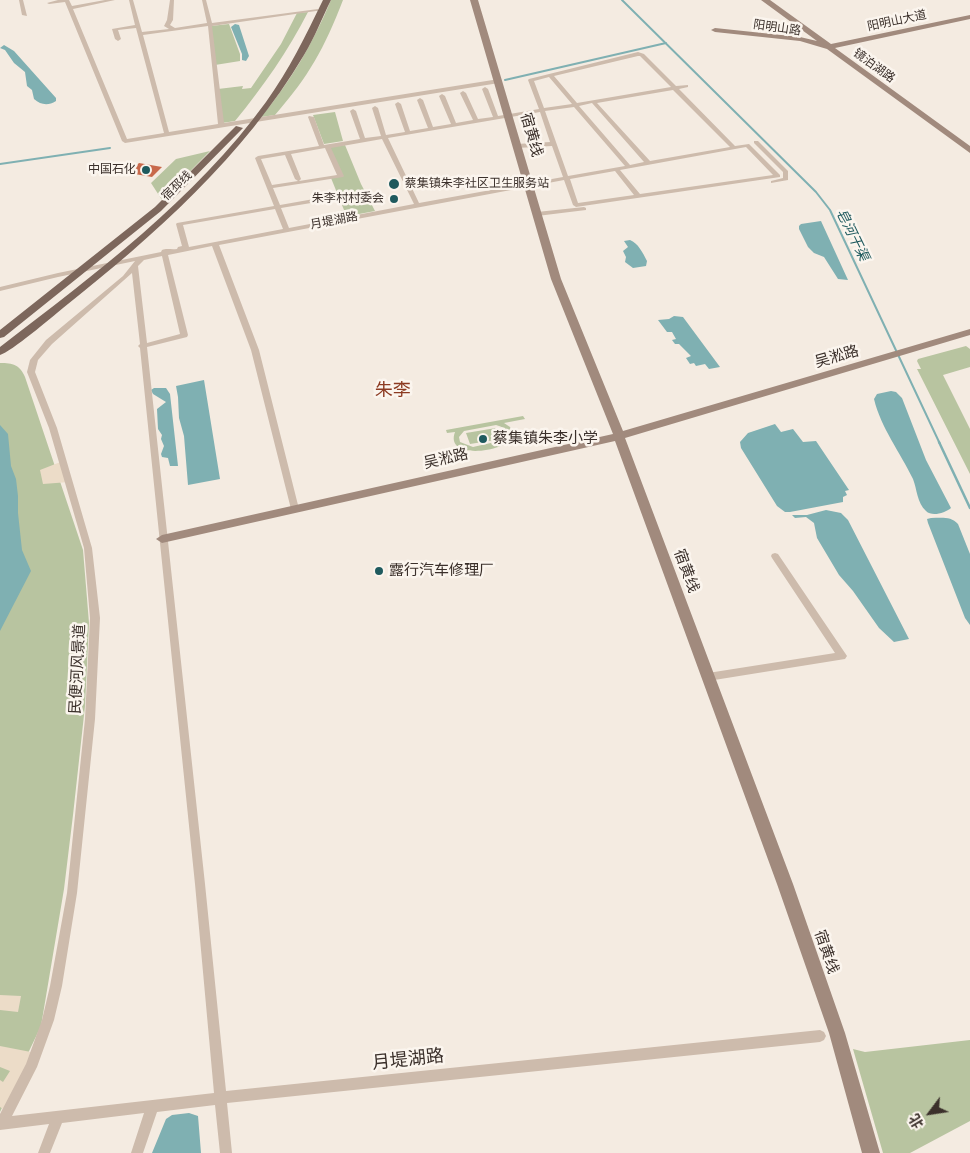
<!DOCTYPE html>
<meta charset="utf-8">
<style>
body{margin:0}
#map{position:relative;width:970px;height:1153px;overflow:hidden;background:#f4ebe1;font-family:"Fira Sans Condensed","Noto Sans SC",sans-serif}
canvas{display:block}
.north{position:absolute;left:905px;top:1088px;width:50px;height:50px;-webkit-text-stroke:4px #fbf5ee;paint-order:stroke;rotate:239deg;font-size:14px;font-weight:700;line-height:20px;text-align:center;color:#3b302b}
.north::after{content:'';display:block;margin:auto;width:18px;height:22px;background:#3b302b;clip-path:polygon(50% 0,100% 100%,50% 72%,0 100%)}
</style>
<div id="map">
<canvas width="970" height="1153"></canvas>
<div class="north">北</div>
</div>
<script>
const c = document.querySelector('canvas').getContext('2d');
c.lineJoin = 'round';
function paint(path, color) {
  c.fillStyle = color;
  c.fill(path, 'evenodd');
}
function trace(path, color, width, dash) {
  c.strokeStyle = color;
  c.lineWidth = width;
  c.lineCap = dash ? 'butt' : 'round';
  c.setLineDash(dash || []);
  c.stroke(path);
}
function drawText(font, color, halo, rows, align = 'center') {
  c.font = font + ' "Fira Sans Condensed","Noto Sans SC",sans-serif';
  c.lineWidth = 5;
  c.setLineDash([]);
  c.textBaseline = 'middle';
  c.strokeStyle = halo;
  c.fillStyle = color;
  for (const [text, x, y, turn = 0] of rows) {
    c.save();
    c.translate(x, y);
    c.rotate((+turn || 0) * Math.PI / 180);
    c.textAlign = isNaN(turn) ? turn : align;
    if (halo) c.strokeText(text, 0, 0);
    c.fillText(text, 0, 0);
    c.restore();
  }
}
const green = new Path2D(`
 M 331,0 L 343,0 C 324,49 309,76 275,115 L 261,117 C 291,81 313,43 331,0 Z
 M 308,12 C 288,51 263,87 235,121 L 222,123 L 218,89 L 243,86 L 242,89 L 251,88 L 281,44 L 297,13 Z
 M 229,24 L 240,54 L 240,61 L 215,65 L 211,26 Z
 M 335,112 L 343,141 L 324,144 L 313,115 Z
 M 345,145 L 361,184 L 375,211 L 343,217 L 340,211 L 344,210 L 331,178 L 342,176 L 329,147 Z
 M 210,151 L 162,200 L 151,183 L 176,159 Z
 M 966,346 L 970,349 L 970,367 L 943,375 L 970,429 L 970,474 L 917,369 L 921,369 L 917,361 L 918,359 Z
 M 0,363 C 13,363 20,365 25,377 L 83,550 L 89,623 L 85,706 L 73,815 L 64,889 L 41,1026 L 0,1112 Z
 M 523,416 L 525,419 L 504,423 L 510,427 L 514,436 C 507,452 444,461 455,432 L 447,433 L 446,430 ZM 496,425 C 502,427 509,429 507,437 L 504,440 L 473,447 L 460,442 L 459,437 L 464,431 Z
 M 496,428 L 501,439 L 470,444 L 466,433 Z
 M 970,1040 L 970,1121 L 910,1153 L 883,1153 L 853,1049 L 865,1052 Z`);
const plaza = new Path2D(`
 M 63,461 L 69,482 L 43,484 L 40,470 Z
 M 0,995 L 21,996 L 18,1012 L 0,1010 Z
 M 0,1046 L 36,1053 L 8,1112 L 0,1107 L 0,1080 L 3,1082 L 10,1071 L 0,1067 Z`);
const water = new Path2D(`
 M 235,24 L 239,25 L 249,56 L 246,61 L 242,60 L 242,54 L 231,27 Z
 M 4,45 L 14,51 L 56,98 L 56,101 C 48,106 41,105 34,99 L 32,90 L 27,86 L 25,72 L 14,63 L 5,50 L 0,48 Z
 M 821,221 L 848,280 L 838,279 L 824,257 L 814,253 L 808,247 L 799,229 L 799,226 L 801,224 Z
 M 630,240 C 638,243 643,253 647,261 L 646,266 L 633,268 L 625,262 L 626,257 L 623,251 L 628,247 L 624,241 Z
 M 674,316 L 683,317 L 720,367 L 709,369 L 705,364 L 696,366 L 694,363 L 690,364 L 686,358 L 691,356 L 679,344 L 675,344 L 672,340 L 676,339 L 672,332 L 667,332 L 658,320 L 669,319 Z
 M 204,380 L 220,479 L 188,485 L 184,436 L 179,418 L 178,397 L 176,386 Z
 M 154,388 L 166,388 L 170,394 L 178,466 L 170,466 L 168,458 L 162,457 L 161,454 L 164,446 L 161,439 L 162,435 L 158,429 L 157,409 L 166,402 L 153,394 L 151,390 Z
 M 891,391 L 896,392 L 902,398 L 926,460 L 951,508 C 945,513 932,517 926,511 C 917,503 917,489 913,479 C 900,452 881,428 874,399 L 877,394 Z
 M 775,424 L 781,432 L 793,429 L 803,442 L 816,441 L 849,490 L 845,491 L 847,495 L 843,497 L 843,502 L 790,512 L 785,512 L 777,506 L 741,448 L 740,442 L 748,433 Z
 M 0,425 L 8,434 L 11,466 L 16,479 L 18,496 L 18,513 L 22,550 L 31,571 L 0,631 Z
 M 826,510 L 841,513 L 848,520 L 909,639 L 894,642 L 879,628 L 853,591 L 839,575 L 817,538 L 814,523 L 806,517 L 795,518 L 792,515 L 807,515 Z
 M 931,518 C 941,518 951,516 958,524 L 970,554 L 970,625 L 965,618 L 928,523 L 927,519 Z
 M 189,1113 L 198,1116 L 201,1153 L 152,1153 L 166,1119 L 172,1115 Z`);
const streamFar1 = new Path2D(`
 M 622,0 L 816,192 L 830,210 L 940,444
 M 505,80 L 666,43
 M 0,164 L 110,148`);
const stream = new Path2D(`
 M 939,442 L 970,508`);
const building = new Path2D(`
 M 139,163 L 162,167 L 152,177 L 129,173 Z`);
const street = new Path2D(`
 M 19,0 L 23,0 L 27,16 L 22,15 Z
 M 58,0 L 69,0 L 72,6 L 105,0 L 115,0 L 73,9 L 127,139 L 164,133 L 136,28 L 118,30 L 121,39 L 118,41 L 115,39 L 112,29 L 135,25 L 129,0 L 133,0 L 142,32 L 169,29 L 164,26 L 167,20 L 170,0 L 174,0 L 173,20 L 170,25 L 175,28 L 207,23 L 202,0 L 206,0 L 212,23 L 318,9 L 318,11 L 316,11 L 212,26 L 224,123 L 499,79 L 502,81 L 499,83 L 125,143 L 122,141 L 65,2 L 49,4 L 47,3 ZM 208,26 L 218,124 L 169,132 L 143,35 Z
 M 638,52 L 644,54 L 676,86 L 688,85 L 688,87 L 679,89 L 735,146 L 749,144 L 780,175 L 780,177 L 576,207 L 573,205 L 564,180 L 219,245 L 259,350 L 299,509 L 298,511 L 295,512 L 291,509 L 251,350 L 212,246 L 168,255 L 188,335 L 187,337 L 147,347 L 205,884 L 226,1091 L 820,1030 L 824,1032 L 826,1036 L 824,1040 L 820,1042 L 227,1103 L 232,1153 L 220,1153 L 215,1105 L 157,1112 L 143,1153 L 131,1153 L 144,1113 L 62,1123 L 50,1153 L 38,1153 L 49,1124 L 0,1130 L 0,1114 L 26,1064 L 42,1020 L 50,986 L 67,893 L 85,719 L 90,618 L 84,548 L 49,428 L 27,372 L 30,360 L 46,340 L 123,276 L 135,261 L 58,277 L 0,291 L 0,287 L 58,273 L 161,252 L 162,250 C 167,248 171,250 177,249 L 178,247 L 182,246 L 176,224 L 177,223 L 274,206 L 255,158 L 258,156 L 319,146 L 308,117 L 309,116 L 314,117 L 324,145 L 360,139 L 350,111 L 353,109 L 356,111 L 365,138 L 381,136 L 372,108 L 375,106 L 378,108 L 386,135 L 405,132 L 395,104 L 398,102 L 401,104 L 410,131 L 428,128 L 417,100 L 420,98 L 423,100 L 433,127 L 451,124 L 439,96 L 442,94 L 445,96 L 456,123 L 473,120 L 460,93 L 463,91 L 466,93 L 478,119 L 493,117 L 482,89 L 485,87 L 488,89 L 498,116 L 539,109 L 528,80 L 529,79 ZM 638,56 L 640,56 L 671,87 L 577,103 L 554,76 ZM 549,77 L 572,104 L 544,108 L 534,81 ZM 673,90 L 730,147 L 650,161 L 597,103 ZM 592,103 L 644,162 L 630,165 L 579,106 ZM 574,107 L 625,166 L 568,176 L 545,111 ZM 540,112 L 550,142 L 517,144 L 514,146 L 517,148 L 552,146 L 563,177 L 419,203 L 388,138 ZM 382,139 L 414,204 L 289,228 L 281,208 L 359,195 L 362,193 L 359,191 L 280,205 L 273,188 L 343,177 L 344,176 L 331,148 ZM 746,147 L 773,175 L 640,194 L 620,170 ZM 325,148 L 337,175 L 299,181 L 301,179 L 291,154 ZM 285,155 L 295,179 L 298,181 L 272,185 L 261,159 ZM 615,171 L 634,195 L 578,203 L 570,179 ZM 275,209 L 283,229 L 189,247 L 183,225 ZM 162,256 L 180,334 L 147,343 L 138,266 L 144,260 ZM 132,273 L 140,344 L 138,346 L 140,348 L 195,884 L 214,1093 L 12,1116 L 37,1067 L 54,1020 L 62,986 L 77,893 L 95,719 L 100,618 L 92,548 L 57,428 L 35,372 L 38,360 L 52,344 Z
 M 754,141 L 758,141 L 788,171 L 788,180 L 771,183 L 771,181 L 783,178 L 783,172 L 754,143 Z
 M 584,207 L 586,208 L 586,210 L 537,216 L 534,214 L 537,212 Z
 M 775,553 L 778,554 L 845,653 L 847,656 L 845,659 L 708,681 L 705,680 L 703,677 L 705,674 L 708,673 L 835,653 L 772,558 L 771,556 L 772,554 Z`);
const secondary = new Path2D(`
 M 470,0 L 478,0 L 561,279 L 623,431 L 970,329 L 970,335 L 625,438 L 793,884 L 845,1033 L 880,1153 L 862,1153 L 829,1033 L 777,884 L 615,441 L 162,543 L 156,539 L 162,535 L 613,434 L 551,279 Z
 M 761,0 L 770,0 L 831,44 L 970,15 L 970,19 L 835,48 L 970,146 L 970,153 L 827,49 L 800,41 L 715,32 L 711,30 L 715,28 L 800,37 L 817,41 Z`);
const primary = new Path2D(`
 M 323,0 L 331,0 C 322,18 315,37 304,55 C 244,156 155,235 63,308 C 52,317 11,352 0,355 L 0,347 C 95,274 195,200 266,102 C 289,70 306,35 323,0 Z
 M 236,126 L 243,128 L 161,211 L 4,337 L 0,338 L 0,330 L 155,207 Z`);
const markers = [
 [146,170,5,"#1f5a5e"],
 [394,184,6,"#1f5a5e"],
 [394,199,5,"#1f5a5e"],
 [483,439,5,"#1f5a5e"],
 [379,571,5,"#1f5a5e"]
];
const farStreetnames = [
 ["阳明山大道",897,21,-12],
 ["阳明山路",777,28,8],
 ["镜泊湖路",874,66,36],
 ["宿邳线",177,186,-44],
 ["月堤湖路",334,221,-11]
];
const farPoinames = [
 ["中国石化",136,170],
 ["蔡集镇朱李社区卫生服务站",405,184,"left"],
 ["朱李村村委会",384,199]
];
const farWaternames = [
 ["皂河干渠",852,235,64]
];
const streetNames = [
 ["宿黄线",531,135,74],
 ["吴淞路",837,357,-16],
 ["吴淞路",446,459,-13],
 ["宿黄线",686,571,70],
 ["民便河风景道",78,669,-87],
 ["宿黄线",826,952,71]
];
const poiNames = [
 ["蔡集镇朱李小学",493,439],
 ["露行汽车修理厂",389,571]
];
const quarterNames = [
 ["朱李",393,391]
];
const nearStreetnames = [
 ["月堤湖路",408,1060,-6]
];
paint(green, '#b8c4a0');
paint(plaza, '#ecdcc8');
paint(water, '#7fb0b2');
trace(streamFar1, '#7fb0b2', 2);
trace(stream, '#7fb0b2', 2.5);
paint(building, '#c8694b');
paint(street, '#cdbbac');
paint(secondary, '#a18a7d');
paint(primary, '#7d675c');
for (const [x, y, r, color] of markers) {
  const dot = new Path2D();
  dot.arc(x, y, r, 0, 2 * Math.PI);
  c.fillStyle = color;
  c.fill(dot);
  trace(dot, '#fbf5ee', 2);
}
drawText('12px', '#3b302b', '#fbf5ee', farStreetnames);
drawText('12px', '#3b302b', '#fbf5ee', farPoinames, 'right');
drawText('italic 14px', '#1f5a5e', '#fbf5ee', farWaternames);
drawText('15px', '#3b302b', '#fbf5ee', streetNames);
drawText('15px', '#3b302b', '#fbf5ee', poiNames, 'left');
drawText('18px', '#8c3b22', '#fbf5ee', quarterNames);
drawText('18px', '#3b302b', '#fbf5ee', nearStreetnames);
</script>
